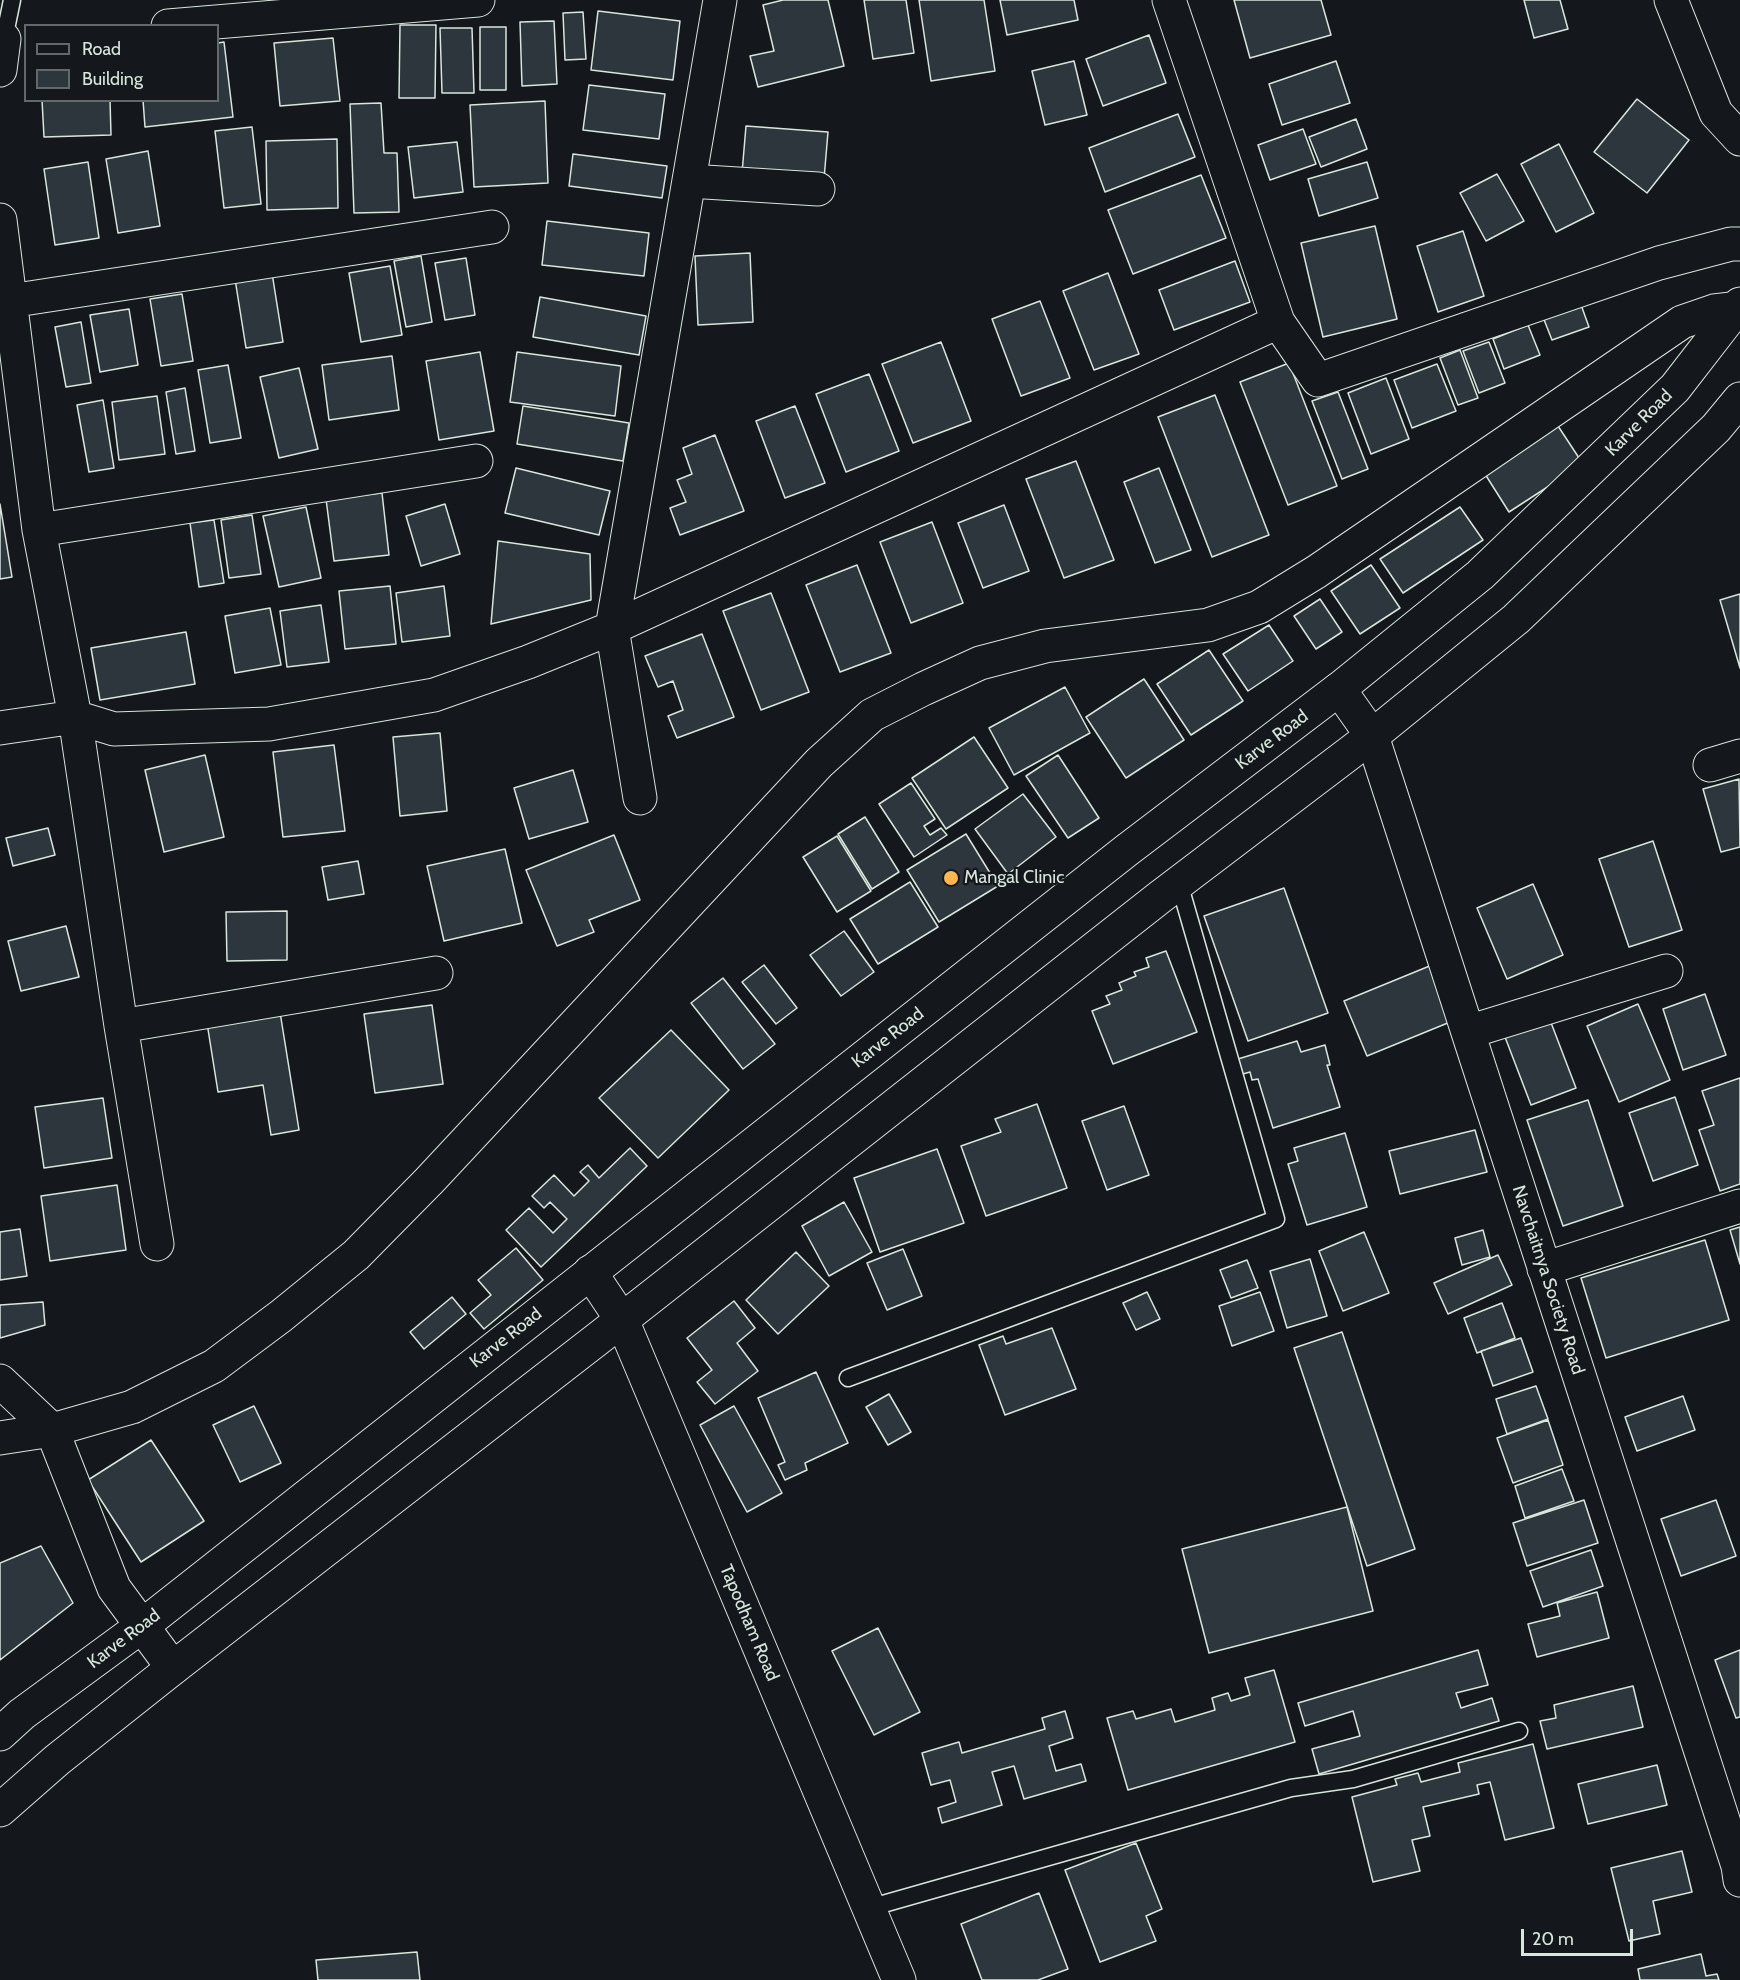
<!DOCTYPE html>
<style>
body{margin:0}
#map{position:relative;width:1740px;height:1980px;overflow:hidden;background:#14181c;font-family:Cabin,sans-serif}
canvas{display:block}
.legend{position:absolute;left:24px;top:24px;width:195px;height:78px;box-sizing:border-box;background:#14181c;border:2px solid #626a69;margin:0;padding:8px 10px;list-style:none;font-size:18px;color:#d8e6dc}
.legend li{display:flex;align-items:center;gap:12px;height:30px}
.legend b{width:30px;border:2px solid #626a69}
.scale{position:absolute;left:1521px;top:1929px;width:112px;height:27px;box-sizing:border-box;border:3px solid #d8e6dc;border-top:0;padding-left:8px;font-size:18px;line-height:21px;white-space:nowrap;color:#d8e6dc;-webkit-text-stroke:4px #14181c;paint-order:stroke}
</style>
<div id="map">
<canvas width="1740" height="1980"></canvas>
<ul class="legend">
<li><b style="height:8px;background:#14181c"></b>Road</li>
<li><b style="height:16px;background:#2c363c"></b>Building</li>
</ul>
<div class="scale">20 m</div>
</div>
<script>
const c = document.querySelector('canvas').getContext('2d');
c.lineJoin = 'round';
function paint(path, color) {
  c.fillStyle = color;
  c.fill(path, 'evenodd');
}
function trace(path, color, width, dash) {
  c.strokeStyle = color;
  c.lineWidth = width;
  c.lineCap = dash ? 'butt' : 'round';
  c.setLineDash(dash || []);
  c.stroke(path);
}
function drawText(font, color, halo, rows, align = 'center') {
  c.font = font + ' Cabin,sans-serif';
  c.lineWidth = 4.5;
  c.setLineDash([]);
  c.textBaseline = 'middle';
  c.strokeStyle = halo;
  c.fillStyle = color;
  for (const [text, x, y, turn = 0] of rows) {
    c.save();
    c.translate(x, y);
    c.rotate((+turn || 0) * Math.PI / 180);
    c.textAlign = isNaN(turn) ? turn : align;
    if (halo) c.strokeText(text, 0, 0);
    c.fillText(text, 0, 0);
    c.restore();
  }
}
const building = new Path2D(`
 M 783,0 L 828,0 L 844,66 L 758,87 L 750,56 L 774,51 L 763,5 Z
 M 864,0 L 906,0 L 914,53 L 873,59 Z
 M 919,0 L 984,0 L 995,71 L 931,81 Z
 M 1000,0 L 1074,0 L 1078,20 L 1007,35 Z
 M 1234,0 L 1321,0 L 1331,35 L 1250,58 Z
 M 1524,0 L 1560,0 L 1568,29 L 1534,38 Z
 M 598,11 L 680,21 L 673,80 L 591,70 Z
 M 583,12 L 586,59 L 565,60 L 563,13 Z
 M 554,21 L 557,84 L 522,86 L 520,22 Z
 M 400,25 L 436,25 L 435,98 L 399,98 Z
 M 480,27 L 506,27 L 506,90 L 480,90 Z
 M 440,28 L 472,28 L 474,93 L 442,93 Z
 M 1149,35 L 1166,83 L 1103,106 L 1086,59 Z
 M 333,38 L 340,101 L 280,106 L 274,43 Z
 M 224,42 L 233,117 L 145,127 L 143,100 L 218,100 L 218,43 Z
 M 1074,61 L 1087,115 L 1045,125 L 1032,71 Z
 M 1336,61 L 1350,103 L 1282,125 L 1269,84 Z
 M 589,85 L 665,94 L 659,139 L 583,130 Z
 M 1637,99 L 1689,140 L 1647,193 L 1594,152 Z
 M 42,100 L 110,100 L 111,135 L 44,137 Z
 M 545,101 L 548,183 L 474,187 L 470,105 Z
 M 381,103 L 384,153 L 397,153 L 399,212 L 354,213 L 350,104 Z
 M 1178,114 L 1195,157 L 1105,192 L 1089,148 Z
 M 1356,119 L 1367,149 L 1321,167 L 1309,137 Z
 M 746,126 L 828,132 L 824,179 L 742,173 Z
 M 252,127 L 261,204 L 224,208 L 215,131 Z
 M 1303,129 L 1316,164 L 1270,180 L 1258,145 Z
 M 337,139 L 338,208 L 267,210 L 266,141 Z
 M 457,142 L 463,192 L 414,198 L 408,147 Z
 M 1559,144 L 1594,213 L 1556,232 L 1521,164 Z
 M 148,151 L 160,226 L 118,233 L 106,159 Z
 M 573,154 L 667,166 L 662,198 L 569,186 Z
 M 88,162 L 99,238 L 55,245 L 44,169 Z
 M 1367,162 L 1378,198 L 1319,216 L 1308,179 Z
 M 1497,174 L 1524,221 L 1486,241 L 1460,193 Z
 M 1201,175 L 1226,238 L 1133,274 L 1108,210 Z
 M 547,221 L 649,233 L 644,276 L 542,265 Z
 M 1375,226 L 1397,319 L 1323,337 L 1301,243 Z
 M 1463,231 L 1484,296 L 1438,312 L 1417,246 Z
 M 750,253 L 753,322 L 698,325 L 695,256 Z
 M 421,256 L 432,322 L 406,327 L 394,261 Z
 M 466,258 L 475,315 L 445,320 L 435,263 Z
 M 1235,261 L 1250,302 L 1174,330 L 1159,290 Z
 M 390,266 L 402,335 L 361,342 L 349,273 Z
 M 272,273 L 283,342 L 246,348 L 235,279 Z
 M 1108,273 L 1139,354 L 1094,370 L 1063,291 Z
 M 182,294 L 193,361 L 161,366 L 150,299 Z
 M 540,297 L 646,316 L 639,355 L 533,337 Z
 M 1040,301 L 1070,378 L 1021,396 L 992,319 Z
 M 1580,302 L 1589,327 L 1552,340 L 1543,317 Z
 M 129,309 L 138,365 L 100,372 L 90,315 Z
 M 81,322 L 91,383 L 66,387 L 55,327 Z
 M 1528,325 L 1540,355 L 1504,369 L 1493,339 Z
 M 941,342 L 971,421 L 913,443 L 882,364 Z
 M 1489,342 L 1505,383 L 1479,393 L 1463,351 Z
 M 1460,350 L 1478,398 L 1458,405 L 1440,358 Z
 M 480,352 L 494,431 L 439,440 L 426,361 Z
 M 517,352 L 621,366 L 615,416 L 510,402 Z
 M 392,356 L 399,410 L 329,420 L 322,365 Z
 M 1289,363 L 1337,486 L 1288,505 L 1240,382 Z
 M 1437,364 L 1456,411 L 1412,428 L 1394,380 Z
 M 228,365 L 241,438 L 210,443 L 198,370 Z
 M 299,368 L 318,449 L 279,458 L 260,377 Z
 M 869,374 L 899,451 L 846,472 L 816,394 Z
 M 1386,378 L 1409,439 L 1371,454 L 1348,393 Z
 M 185,388 L 195,451 L 176,454 L 166,392 Z
 M 1338,392 L 1368,469 L 1342,479 L 1312,401 Z
 M 1215,395 L 1269,535 L 1212,557 L 1158,417 Z
 M 157,396 L 165,454 L 119,460 L 112,402 Z
 M 103,400 L 114,468 L 89,472 L 77,405 Z
 M 523,406 L 629,423 L 623,461 L 517,444 Z
 M 795,406 L 825,483 L 785,498 L 756,421 Z
 M 1558,426 L 1583,464 L 1509,512 L 1485,474 Z
 M 715,435 L 744,511 L 680,535 L 670,508 L 686,502 L 677,480 L 692,474 L 683,448 Z
 M 1076,461 L 1114,560 L 1064,578 L 1026,479 Z
 M 516,468 L 610,491 L 599,535 L 505,513 Z
 M 1159,468 L 1191,550 L 1155,563 L 1124,482 Z
 M 382,493 L 389,555 L 334,561 L 326,499 Z
 M 0,504 L 12,577 L 0,579 Z
 M 445,504 L 460,554 L 421,566 L 406,516 Z
 M 1004,505 L 1029,571 L 983,588 L 958,523 Z
 M 306,507 L 321,578 L 279,587 L 263,516 Z
 M 1460,507 L 1483,540 L 1403,593 L 1380,559 Z
 M 252,515 L 261,574 L 229,578 L 221,520 Z
 M 214,520 L 224,583 L 199,587 L 190,523 Z
 M 932,522 L 963,603 L 911,623 L 880,542 Z
 M 498,541 L 590,554 L 591,600 L 491,624 Z
 M 857,565 L 891,653 L 840,672 L 806,585 Z
 M 1371,565 L 1400,608 L 1360,634 L 1331,591 Z
 M 390,586 L 396,644 L 345,649 L 339,591 Z
 M 444,586 L 450,636 L 402,642 L 396,593 Z
 M 771,593 L 809,692 L 761,710 L 723,611 Z
 M 1740,594 L 1740,668 L 1720,600 Z
 M 1320,599 L 1342,632 L 1316,649 L 1294,616 Z
 M 321,605 L 329,662 L 287,667 L 280,611 Z
 M 270,608 L 281,665 L 235,673 L 225,616 Z
 M 1269,625 L 1293,661 L 1248,691 L 1223,654 Z
 M 186,632 L 195,684 L 100,700 L 91,648 Z
 M 702,634 L 734,717 L 677,738 L 668,716 L 683,710 L 673,681 L 658,687 L 645,656 Z
 M 1209,650 L 1243,701 L 1191,735 L 1157,684 Z
 M 1144,679 L 1184,740 L 1126,778 L 1086,717 Z
 M 1065,687 L 1090,733 L 1014,775 L 989,728 Z
 M 440,733 L 447,811 L 400,816 L 393,737 Z
 M 974,737 L 1008,788 L 946,829 L 912,778 Z
 M 334,745 L 345,831 L 283,837 L 273,752 Z
 M 205,755 L 224,837 L 164,852 L 145,770 Z
 M 1058,755 L 1099,818 L 1068,838 L 1026,776 Z
 M 573,770 L 588,822 L 529,839 L 514,788 Z
 M 1739,779 L 1740,847 L 1721,852 L 1703,789 Z
 M 911,783 L 935,819 L 924,826 L 930,835 L 941,828 L 947,835 L 914,857 L 879,804 Z
 M 1023,794 L 1056,837 L 1008,874 L 975,829 Z
 M 865,817 L 899,872 L 872,889 L 838,834 Z
 M 48,828 L 55,855 L 13,866 L 6,838 Z
 M 966,834 L 998,886 L 939,922 L 907,870 Z
 M 614,835 L 640,900 L 589,920 L 594,932 L 557,946 L 526,870 Z
 M 837,836 L 871,891 L 837,912 L 803,857 Z
 M 1653,841 L 1682,930 L 1629,947 L 1599,859 Z
 M 505,849 L 522,923 L 444,941 L 427,866 Z
 M 358,861 L 364,894 L 328,900 L 322,867 Z
 M 910,882 L 938,927 L 878,964 L 850,919 Z
 M 1533,884 L 1563,955 L 1507,979 L 1477,908 Z
 M 1284,888 L 1328,1013 L 1248,1041 L 1204,916 Z
 M 287,911 L 287,960 L 227,961 L 226,912 Z
 M 66,926 L 79,977 L 21,991 L 8,941 Z
 M 844,931 L 874,972 L 841,996 L 810,955 Z
 M 1166,951 L 1197,1032 L 1113,1064 L 1092,1011 L 1110,1004 L 1106,996 L 1122,990 L 1119,983 L 1136,976 L 1134,972 L 1149,967 L 1146,958 Z
 M 764,965 L 797,1008 L 776,1024 L 742,982 Z
 M 1432,965 L 1455,1020 L 1367,1056 L 1344,1001 Z
 M 723,978 L 775,1044 L 743,1069 L 691,1003 Z
 M 1705,994 L 1726,1055 L 1683,1070 L 1663,1009 Z
 M 1638,1004 L 1670,1080 L 1619,1102 L 1587,1026 Z
 M 432,1005 L 443,1084 L 375,1093 L 364,1014 Z
 M 280,1012 L 299,1130 L 271,1135 L 263,1085 L 218,1092 L 207,1023 Z
 M 1550,1020 L 1576,1088 L 1531,1105 L 1505,1037 Z
 M 671,1030 L 729,1090 L 658,1158 L 599,1098 Z
 M 1297,1041 L 1301,1052 L 1325,1045 L 1330,1065 L 1327,1065 L 1340,1107 L 1273,1128 L 1258,1079 L 1252,1080 L 1250,1072 L 1243,1074 L 1238,1059 Z
 M 1740,1078 L 1740,1184 L 1720,1191 L 1699,1130 L 1714,1125 L 1702,1091 Z
 M 1675,1097 L 1698,1165 L 1653,1181 L 1629,1113 Z
 M 103,1098 L 112,1158 L 44,1168 L 35,1107 Z
 M 1588,1100 L 1623,1206 L 1563,1226 L 1527,1120 Z
 M 1037,1104 L 1067,1188 L 986,1216 L 961,1146 L 1001,1132 L 995,1119 Z
 M 1124,1106 L 1149,1175 L 1107,1190 L 1082,1121 Z
 M 1475,1130 L 1487,1172 L 1400,1194 L 1389,1151 Z
 M 1345,1133 L 1367,1207 L 1307,1225 L 1288,1164 L 1298,1161 L 1294,1148 Z
 M 630,1148 L 647,1166 L 541,1267 L 506,1230 L 529,1208 L 553,1233 L 567,1219 L 550,1202 L 544,1208 L 532,1196 L 554,1175 L 574,1196 L 589,1181 L 580,1172 L 588,1165 L 599,1178 Z
 M 937,1149 L 964,1223 L 880,1252 L 854,1178 Z
 M 117,1185 L 126,1250 L 50,1261 L 41,1196 Z
 M 844,1202 L 872,1252 L 829,1276 L 802,1226 Z
 M 1740,1227 L 1740,1264 L 1730,1230 Z
 M 20,1229 L 27,1276 L 0,1280 L 0,1232 Z
 M 1483,1230 L 1490,1257 L 1462,1265 L 1455,1238 Z
 M 1364,1232 L 1389,1293 L 1343,1311 L 1319,1251 Z
 M 1705,1240 L 1729,1320 L 1606,1358 L 1581,1278 Z
 M 516,1248 L 543,1280 L 484,1329 L 470,1313 L 491,1295 L 478,1280 Z
 M 903,1249 L 922,1296 L 887,1310 L 867,1263 Z
 M 796,1252 L 829,1286 L 778,1334 L 746,1300 Z
 M 1498,1255 L 1512,1285 L 1448,1314 L 1434,1283 Z
 M 1310,1259 L 1327,1316 L 1287,1328 L 1270,1271 Z
 M 1247,1260 L 1258,1288 L 1231,1298 L 1220,1270 Z
 M 1147,1292 L 1160,1319 L 1136,1330 L 1123,1303 Z
 M 1260,1292 L 1274,1331 L 1232,1346 L 1219,1306 Z
 M 452,1297 L 466,1314 L 424,1349 L 410,1332 Z
 M 734,1301 L 755,1328 L 737,1343 L 758,1371 L 715,1404 L 697,1382 L 712,1370 L 687,1338 Z
 M 43,1302 L 45,1325 L 0,1338 L 0,1305 Z
 M 1502,1303 L 1515,1338 L 1477,1353 L 1464,1318 Z
 M 1052,1328 L 1076,1389 L 1005,1415 L 979,1345 L 1003,1336 L 1006,1344 Z
 M 1342,1332 L 1415,1549 L 1367,1566 L 1294,1348 Z
 M 1521,1338 L 1533,1372 L 1493,1386 L 1481,1351 Z
 M 816,1372 L 848,1443 L 805,1463 L 807,1470 L 785,1480 L 778,1465 L 785,1462 L 758,1398 Z
 M 1536,1386 L 1548,1419 L 1507,1434 L 1496,1399 Z
 M 889,1394 L 911,1432 L 888,1445 L 866,1407 Z
 M 1683,1396 L 1695,1430 L 1637,1451 L 1625,1417 Z
 M 254,1406 L 281,1463 L 240,1482 L 213,1425 Z
 M 734,1406 L 782,1493 L 747,1512 L 700,1425 Z
 M 1548,1420 L 1563,1465 L 1513,1483 L 1497,1438 Z
 M 151,1440 L 204,1521 L 141,1562 L 88,1480 Z
 M 1562,1469 L 1574,1501 L 1525,1518 L 1515,1486 Z
 M 1584,1500 L 1598,1543 L 1527,1566 L 1513,1523 Z
 M 1716,1500 L 1736,1556 L 1681,1576 L 1661,1519 Z
 M 1347,1507 L 1373,1611 L 1209,1653 L 1182,1549 Z
 M 41,1546 L 73,1603 L 0,1660 L 0,1563 Z
 M 1591,1550 L 1603,1586 L 1543,1607 L 1530,1571 Z
 M 1597,1592 L 1609,1638 L 1537,1657 L 1528,1624 L 1560,1616 L 1557,1603 Z
 M 878,1628 L 920,1712 L 874,1735 L 832,1651 Z
 M 1478,1650 L 1488,1685 L 1456,1693 L 1461,1708 L 1492,1698 L 1499,1721 L 1319,1774 L 1312,1749 L 1360,1736 L 1353,1711 L 1305,1726 L 1298,1703 Z
 M 1740,1650 L 1740,1717 L 1736,1718 L 1715,1660 Z
 M 1274,1670 L 1295,1742 L 1128,1790 L 1107,1718 L 1133,1711 L 1136,1719 L 1171,1709 L 1175,1722 L 1215,1710 L 1212,1698 L 1228,1693 L 1231,1701 L 1250,1695 L 1245,1678 Z
 M 1633,1686 L 1643,1727 L 1547,1749 L 1540,1721 L 1556,1718 L 1554,1705 Z
 M 1065,1711 L 1073,1738 L 1049,1746 L 1056,1771 L 1081,1764 L 1086,1781 L 1024,1799 L 1014,1766 L 992,1772 L 1002,1805 L 942,1823 L 938,1808 L 956,1802 L 950,1780 L 931,1785 L 922,1753 L 959,1742 L 962,1753 L 1045,1729 L 1042,1718 Z
 M 1533,1744 L 1554,1828 L 1505,1840 L 1490,1782 L 1477,1785 L 1479,1794 L 1423,1807 L 1430,1836 L 1412,1840 L 1420,1871 L 1373,1882 L 1352,1797 L 1397,1785 L 1395,1779 L 1418,1773 L 1421,1782 L 1460,1772 L 1458,1763 Z
 M 1657,1765 L 1667,1805 L 1588,1824 L 1578,1784 Z
 M 1136,1843 L 1162,1909 L 1146,1916 L 1156,1941 L 1100,1962 L 1065,1870 Z
 M 1682,1851 L 1692,1892 L 1653,1901 L 1660,1934 L 1629,1941 L 1611,1868 Z
 M 1039,1893 L 1068,1969 L 1038,1980 L 982,1980 L 961,1924 Z
 M 417,1952 L 420,1980 L 318,1980 L 316,1960 Z
 M 1701,1954 L 1706,1976 L 1717,1974 L 1719,1980 L 1640,1980 L 1638,1969 Z`);
const service = new Path2D(`
 M 4,39 L 12,0
 M 848,1378 L 1276,1219 L 1179,883
 M 869,1908 L 1291,1788 L 1353,1779 L 1519,1731`);
const minor = new Path2D(`
 M 1169,0 L 1278,322 L 1318,380 L 1659,263 L 1731,244 L 1740,244
 M 1671,0 L 1716,113 L 1740,139
 M 168,26 L 478,0
 M 0,70 L 4,39
 M 689,181 L 818,189
 M 0,220 L 39,530 L 75,717 L 121,1026 L 157,1244
 M 10,301 L 492,227
 M 39,530 L 476,461
 M 1339,689 L 1372,736 L 1738,1866 L 1740,1880
 M 0,728 L 75,717 L 114,729 L 269,724 L 434,695 L 528,662 L 612,628 L 1278,322
 M 1710,765 L 1740,756
 M 640,798 L 612,628 L 720,0
 M 121,1026 L 436,973
 M 1468,1032 L 1666,971
 M 1544,1269 L 1740,1206
 M 590,1272 L 622,1320 L 899,1980
 M 0,1381 L 52,1430 L 114,1588 L 173,1668`);
const tertiary = new Path2D(`
 M 0,1438 L 52,1430 L 132,1407 L 214,1366 L 281,1316 L 356,1255 L 429,1181 L 819,763 L 872,715 L 923,689 L 980,663 L 1045,646 L 1208,625 L 1259,607 L 1316,572 L 1682,322 L 1714,311 L 1740,308`);
const primary = new Path2D(`
 M 0,1734 L 22,1714 L 142,1626 L 1127,850 L 1339,689 L 1480,575 L 1675,388 L 1740,304
 M 0,1810 L 57,1760 L 173,1668 L 600,1337 L 1160,897 L 1372,736 L 1516,619 L 1716,428 L 1740,399`);
const markers = [
 [951,878,8,"#ffb74d"]
];
const streetNames = [
 ["Karve Road",1639,423,-45],
 ["Karve Road",1272,740,-37],
 ["Karve Road",888,1038,-38],
 ["Navchaitnya Society Road",1548,1280,72],
 ["Karve Road",506,1338,-38],
 ["Tapodham Road",749,1623,67],
 ["Karve Road",124,1639,-37]
];
const poiNames = [
 ["Mangal Clinic",964,878]
];
paint(building, '#2c363c');
trace(building, '#d8e6dc', 1.5);
trace(service, '#d8e6dc', 19);
trace(minor, '#d8e6dc', 35);
trace(tertiary, '#d8e6dc', 35);
trace(primary, '#d8e6dc', 35);
trace(service, '#14181c', 16);
trace(minor, '#14181c', 33);
trace(tertiary, '#14181c', 33);
trace(primary, '#14181c', 33);
for (const [x, y, r, color] of markers) {
  const dot = new Path2D();
  dot.arc(x, y, r, 0, 2 * Math.PI);
  c.fillStyle = color;
  c.fill(dot);
  trace(dot, '#14181c', 2);
}
drawText('18px', '#d8e6dc', '#14181c', streetNames);
drawText('18px', '#d8e6dc', '#14181c', poiNames, 'left');
</script>
